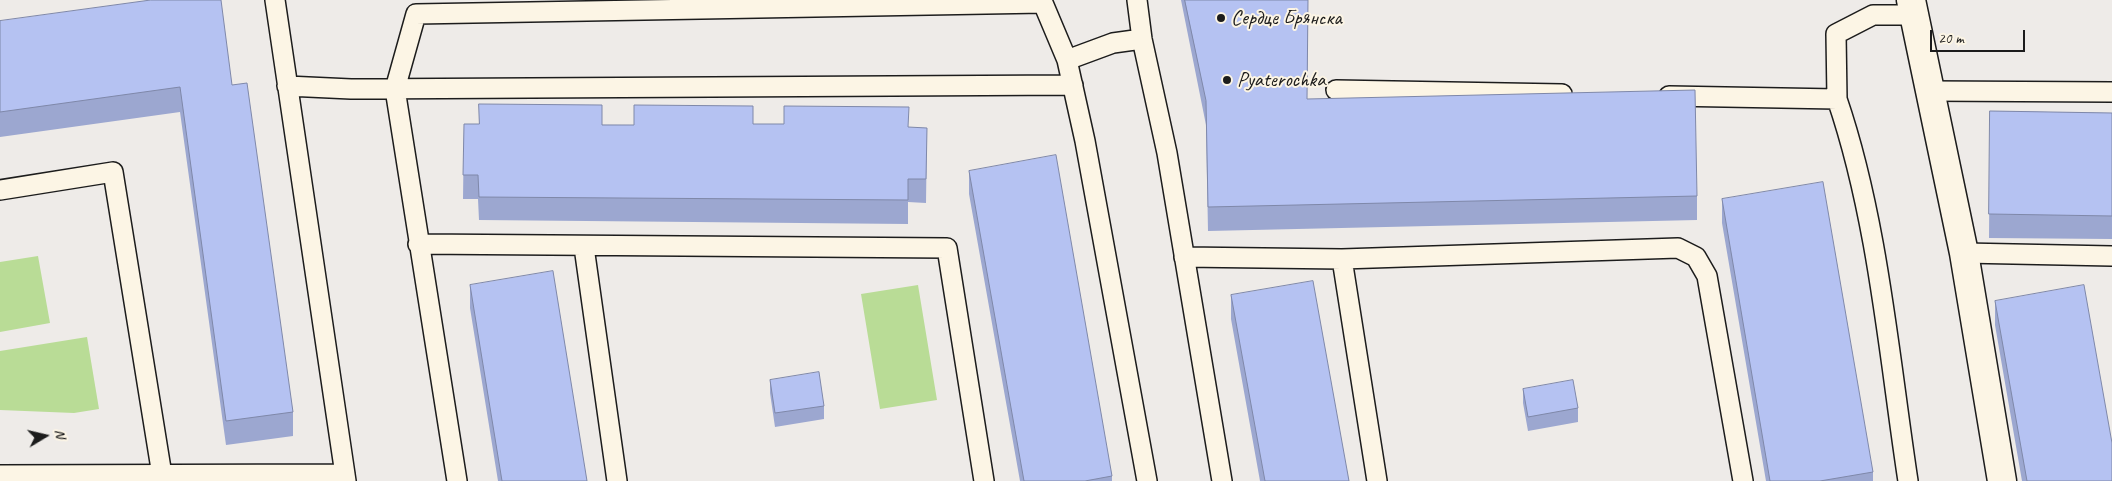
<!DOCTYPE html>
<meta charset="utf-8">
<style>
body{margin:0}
#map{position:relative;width:2112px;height:481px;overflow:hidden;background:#eeebe8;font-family:Caveat,sans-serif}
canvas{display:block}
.north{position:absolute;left:20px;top:411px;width:50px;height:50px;-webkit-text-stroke:4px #fcf5e5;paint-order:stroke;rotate:81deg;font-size:14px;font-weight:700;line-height:20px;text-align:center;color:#1c1c1c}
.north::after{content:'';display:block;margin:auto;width:18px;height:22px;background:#1c1c1c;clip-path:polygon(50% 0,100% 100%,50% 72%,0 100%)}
.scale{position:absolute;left:1930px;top:30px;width:95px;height:22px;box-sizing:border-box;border:2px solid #1c1c1c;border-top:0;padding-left:6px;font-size:15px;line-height:18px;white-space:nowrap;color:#1c1c1c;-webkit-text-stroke:4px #fcf5e5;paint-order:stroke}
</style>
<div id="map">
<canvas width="2112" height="481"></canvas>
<div class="north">N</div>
<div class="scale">20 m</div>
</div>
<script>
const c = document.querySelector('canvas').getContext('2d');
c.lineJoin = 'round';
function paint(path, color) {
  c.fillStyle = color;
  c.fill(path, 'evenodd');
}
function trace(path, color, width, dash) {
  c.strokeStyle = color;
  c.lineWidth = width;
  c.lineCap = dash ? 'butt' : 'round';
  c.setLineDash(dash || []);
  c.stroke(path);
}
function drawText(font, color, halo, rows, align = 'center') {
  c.font = font + ' Caveat,sans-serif';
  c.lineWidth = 4;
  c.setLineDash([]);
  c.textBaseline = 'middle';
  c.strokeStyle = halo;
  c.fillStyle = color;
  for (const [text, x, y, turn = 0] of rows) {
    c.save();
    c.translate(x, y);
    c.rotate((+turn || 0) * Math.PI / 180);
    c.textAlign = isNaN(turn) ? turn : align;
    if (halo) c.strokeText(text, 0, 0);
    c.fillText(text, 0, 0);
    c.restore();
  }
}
const green = new Path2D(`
 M 38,256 L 50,323 L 0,332 L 0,262 Z
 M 918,285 L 937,400 L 880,409 L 861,294 Z
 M 87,337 L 99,409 L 74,413 L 0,410 L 0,351 Z`);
const lane = new Path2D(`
 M 275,0 L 346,481
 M 1137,0 L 1142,39 L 1167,153 L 1222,481
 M 1067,60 L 1113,43 L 1142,39
 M 287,86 L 351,89 L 1073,85
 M 1336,90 L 1562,94
 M 1929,91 L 2112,92
 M 1669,96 L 1837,99 L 1836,34 L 1873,15 L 1913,15
 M 1837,99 C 1878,219 1889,356 1908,481
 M 0,190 L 113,172 L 162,475
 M 418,244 L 947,248 L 984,481
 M 584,247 L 617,481
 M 1964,253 L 2112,256
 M 1184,257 L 1342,259 L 1678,248 L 1696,257 L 1707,276 L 1743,481
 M 1342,259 L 1377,481
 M 0,475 L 345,474
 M 457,481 L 395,89 L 416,14 L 1043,3 L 1067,60 L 1085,141 L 1147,481`);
const street = new Path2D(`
 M 1911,0 L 1964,253 L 2002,481`);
const wall = new Path2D(`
 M 1181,0 L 1308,0 L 1307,99 L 1697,196 L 1697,220 L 1208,231 L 1206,125 Z
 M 0,21 L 232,85 L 293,412 L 293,436 L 226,445 L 180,112 L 0,137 Z
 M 1990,111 L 2112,113 L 2112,239 L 1989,238 Z
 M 464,124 L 634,125 L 753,124 L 927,128 L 926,203 L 908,202 L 908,224 L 479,220 L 478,199 L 463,199 Z
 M 969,171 L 1112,476 L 1112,481 L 1020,481 L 969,194 Z
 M 1722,199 L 1873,472 L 1873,481 L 1766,481 L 1722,223 Z
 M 470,285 L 587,481 L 498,481 L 470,308 Z
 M 1231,295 L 1349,481 L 1260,481 L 1231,319 Z
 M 1995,301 L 2112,481 L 2022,481 L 1995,325 Z
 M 770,380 L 824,406 L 824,419 L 775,427 L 770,393 Z
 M 1523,389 L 1578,408 L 1578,422 L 1528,431 L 1523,403 Z`);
const building = new Path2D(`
 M 151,0 L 221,0 L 232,85 L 247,83 L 293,412 L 226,421 L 180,87 L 0,112 L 0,21 Z
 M 1185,0 L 1308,0 L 1307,99 L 1695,90 L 1697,196 L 1208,207 L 1206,101 Z
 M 479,104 L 602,105 L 602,125 L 634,125 L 634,105 L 753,106 L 753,124 L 784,124 L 784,106 L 909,107 L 908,127 L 927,128 L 926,179 L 908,179 L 908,200 L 479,197 L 478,175 L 463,175 L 464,124 L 479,124 Z
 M 1990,111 L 2112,113 L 2112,216 L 1989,214 Z
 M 1056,155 L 1112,476 L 1085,481 L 1024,481 L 969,171 Z
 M 1823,182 L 1873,472 L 1820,481 L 1770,481 L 1722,199 Z
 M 553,271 L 587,481 L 502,481 L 470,285 Z
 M 1313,281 L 1349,481 L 1265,481 L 1231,295 Z
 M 2084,285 L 2112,443 L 2112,481 L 2027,481 L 1995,301 Z
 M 819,372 L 824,406 L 775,413 L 770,380 Z
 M 1573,380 L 1578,408 L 1528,417 L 1523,389 Z`);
const markers = [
 [1221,18,5,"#1c1c1c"],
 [1227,80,5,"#1c1c1c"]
];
const poiNames = [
 ["Сердце Брянска",1231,18],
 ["Pyaterochka",1237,80]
];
paint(green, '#b9dc96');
trace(lane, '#1c1c1c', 22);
trace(street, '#1c1c1c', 31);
trace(lane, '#fcf5e5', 19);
trace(street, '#fcf5e5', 28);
paint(wall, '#9ca7d0');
paint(building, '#b5c2f2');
trace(building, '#7f88a9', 1);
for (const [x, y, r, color] of markers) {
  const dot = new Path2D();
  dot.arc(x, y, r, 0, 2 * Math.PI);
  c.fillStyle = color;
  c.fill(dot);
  trace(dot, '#fcf5e5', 2);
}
drawText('21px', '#1c1c1c', '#fcf5e5', poiNames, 'left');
</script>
